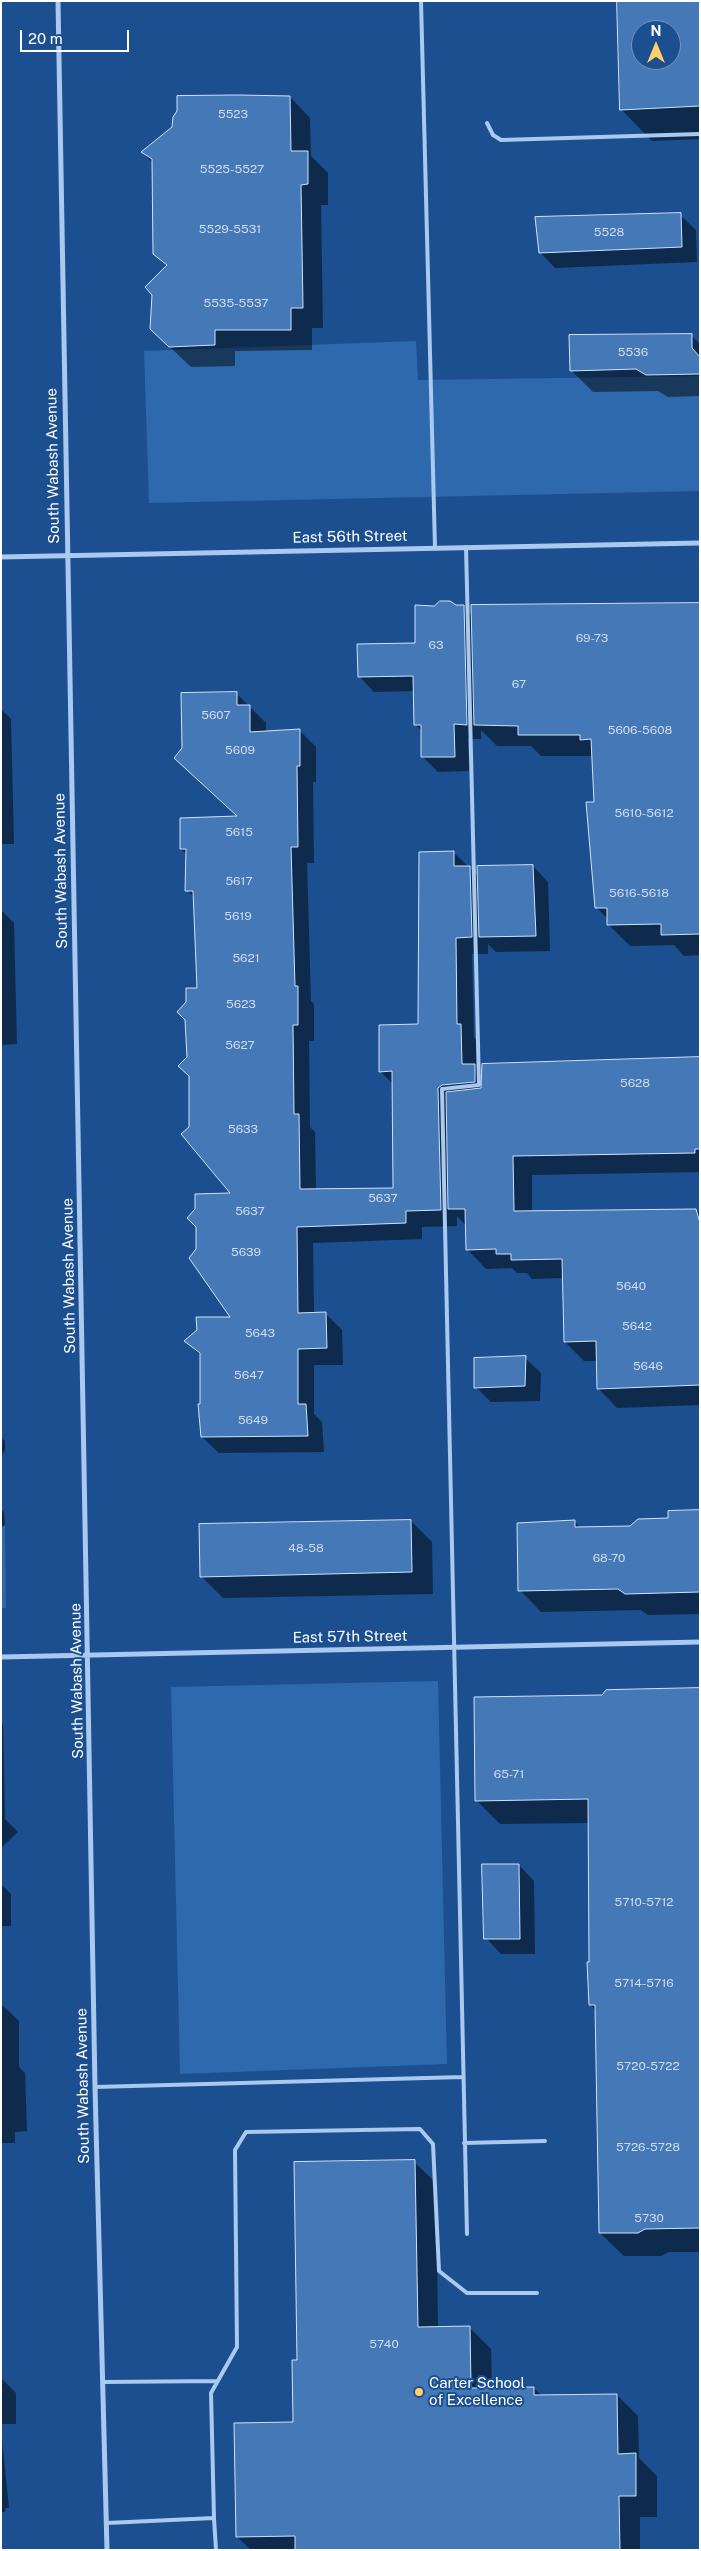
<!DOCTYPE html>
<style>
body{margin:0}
#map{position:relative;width:701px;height:2551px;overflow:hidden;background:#1b4f8f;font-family:"Public Sans",sans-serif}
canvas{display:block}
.frame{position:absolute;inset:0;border:2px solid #fff;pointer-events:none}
.north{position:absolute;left:631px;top:20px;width:50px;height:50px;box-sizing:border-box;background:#1b4f8f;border:1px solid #7695bc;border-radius:50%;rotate:0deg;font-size:14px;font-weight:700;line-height:20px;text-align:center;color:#fff}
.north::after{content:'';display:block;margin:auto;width:18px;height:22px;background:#ffd166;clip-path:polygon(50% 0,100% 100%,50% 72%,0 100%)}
.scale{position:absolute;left:20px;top:30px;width:109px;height:22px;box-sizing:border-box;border:2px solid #fff;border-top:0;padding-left:6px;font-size:15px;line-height:18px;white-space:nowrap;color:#fff;-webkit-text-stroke:4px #1b4f8f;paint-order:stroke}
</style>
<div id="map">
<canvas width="701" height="2551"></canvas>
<div class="frame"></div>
<div class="north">N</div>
<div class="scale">20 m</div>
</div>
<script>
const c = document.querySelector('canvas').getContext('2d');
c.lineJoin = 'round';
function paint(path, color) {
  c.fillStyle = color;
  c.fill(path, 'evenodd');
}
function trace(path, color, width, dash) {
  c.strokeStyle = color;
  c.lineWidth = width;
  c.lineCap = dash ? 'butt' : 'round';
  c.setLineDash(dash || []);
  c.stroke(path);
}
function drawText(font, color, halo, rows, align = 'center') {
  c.font = font + ' "Public Sans",sans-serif';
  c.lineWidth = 4;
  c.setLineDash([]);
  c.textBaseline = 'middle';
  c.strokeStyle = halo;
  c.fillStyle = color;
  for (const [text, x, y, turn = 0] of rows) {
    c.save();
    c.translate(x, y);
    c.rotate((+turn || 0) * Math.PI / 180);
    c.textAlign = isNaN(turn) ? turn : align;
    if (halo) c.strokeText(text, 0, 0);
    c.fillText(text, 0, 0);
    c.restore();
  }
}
const green = new Path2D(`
 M 416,341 L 418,380 L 700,376 L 700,491 L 149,503 L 144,351 Z
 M 1,1526 L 5,1526 L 6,1608 L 1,1608 Z
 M 438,1681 L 447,2064 L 180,2074 L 171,1687 Z`);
const shadow = new Path2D(`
 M 618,1 L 700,1 L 700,139 L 652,141 L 621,109 ZM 641,30 L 671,30 L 671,60 L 641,60 Z
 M 290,97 L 310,118 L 311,156 L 328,173 L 328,205 L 321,205 L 323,328 L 312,328 L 312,350 L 235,351 L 235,366 L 191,367 L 151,329 L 167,266 L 154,253 L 153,163 L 143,153 Z
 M 680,215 L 696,230 L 697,262 L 555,268 L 540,252 Z
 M 691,335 L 700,344 L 700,396 L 668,397 L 658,391 L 593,392 L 571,370 Z
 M 700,604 L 700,955 L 684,956 L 674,945 L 630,946 L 608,924 L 608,919 L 597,908 L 593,756 L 541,756 L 531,746 L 497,746 L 481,730 L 481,739 L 468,739 L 469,771 L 438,772 L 423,757 L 422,732 L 415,724 L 415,691 L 374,692 L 359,676 L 417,644 L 455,606 L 463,606 L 473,616 Z
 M 236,693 L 266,723 L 266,732 L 299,730 L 316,747 L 316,782 L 313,782 L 314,863 L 307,863 L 311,1001 L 314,1004 L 314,1041 L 309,1041 L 310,1127 L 315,1132 L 316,1190 L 394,1190 L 393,1084 L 380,1071 L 419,1026 L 453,852 L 479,877 L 533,866 L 548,882 L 550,951 L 496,952 L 488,944 L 488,954 L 472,954 L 474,1037 L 477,1041 L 478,1069 L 483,1074 L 700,1058 L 700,1172 L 532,1175 L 532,1212 L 695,1210 L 700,1213 L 700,1405 L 617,1408 L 598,1388 L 598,1361 L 584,1361 L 565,1342 L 564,1278 L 532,1279 L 527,1273 L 517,1273 L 512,1268 L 486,1269 L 467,1249 L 466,1226 L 457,1216 L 457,1226 L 422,1227 L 422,1239 L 313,1243 L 314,1314 L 326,1314 L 342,1330 L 343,1365 L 314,1365 L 314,1414 L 322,1422 L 324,1452 L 219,1453 L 202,1437 L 201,1356 L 186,1341 L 232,1318 L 232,1194 L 190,1127 L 190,1076 L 198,989 L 195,898 L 187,890 L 187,855 L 181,849 L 239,818 L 192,775 Z
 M 1,709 L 11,719 L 14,844 L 1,844 Z
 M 1,910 L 14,923 L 17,1044 L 1,1045 Z
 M 525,1358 L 541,1373 L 540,1401 L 491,1402 L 476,1387 Z
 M 1,1438 L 5,1441 L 5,1450 L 1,1456 Z
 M 1,1509 L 4,1512 L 5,1524 L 1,1529 Z
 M 700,1511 L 700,1614 L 648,1615 L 641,1610 L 541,1612 L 520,1590 L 575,1522 L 581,1528 L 631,1527 Z
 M 411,1521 L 432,1542 L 433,1594 L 223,1598 L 201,1576 Z
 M 700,1689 L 700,2252 L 669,2252 L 661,2256 L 624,2256 L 600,2233 L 596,2011 L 590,2004 L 589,1823 L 500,1824 L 477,1801 L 602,1696 Z
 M 1,1722 L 3,1724 L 5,1819 L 18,1832 L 1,1848 Z
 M 519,1865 L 534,1881 L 535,1954 L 501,1954 L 486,1938 Z
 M 1,1884 L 11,1894 L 11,1926 L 1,1926 Z
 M 1,2004 L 19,2021 L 19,2067 L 25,2073 L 27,2131 L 15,2132 L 15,2143 L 1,2143 Z
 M 414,2162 L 436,2183 L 438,2328 L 470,2328 L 491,2349 L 492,2389 L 534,2388 L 542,2396 L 617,2395 L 638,2416 L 639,2458 L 657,2476 L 657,2517 L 640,2517 L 640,2550 L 251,2550 L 237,2537 L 295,2424 L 298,2362 Z
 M 1,2378 L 16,2393 L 16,2424 L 1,2424 Z
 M 1,2430 L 9,2508 L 5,2508 L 5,2512 L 1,2512 Z`);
const building = new Path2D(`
 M 617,1 L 700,1 L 700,106 L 620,110 ZM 641,30 L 671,30 L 671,60 L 641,60 Z
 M 238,95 L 290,96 L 291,151 L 308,151 L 308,184 L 301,185 L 303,308 L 291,308 L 291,330 L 215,330 L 215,345 L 169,347 L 150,329 L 152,295 L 145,287 L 167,265 L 153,254 L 152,159 L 141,152 L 172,127 L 173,117 L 177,111 L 177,96 Z
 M 681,213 L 682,247 L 539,253 L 535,217 Z
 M 692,334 L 692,348 L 700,357 L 700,374 L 646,375 L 636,369 L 570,371 L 569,335 Z
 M 440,601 L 450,601 L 456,605 L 464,605 L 467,725 L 454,724 L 455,757 L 421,757 L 421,725 L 414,725 L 413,676 L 358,677 L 357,644 L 415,643 L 415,605 L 434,606 Z
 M 700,603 L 700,934 L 661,935 L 661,924 L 607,925 L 607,908 L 595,908 L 586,802 L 594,802 L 591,739 L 580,740 L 580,735 L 518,735 L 518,726 L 474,725 L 471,605 Z
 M 237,692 L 237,705 L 250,705 L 250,732 L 300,729 L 300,766 L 297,766 L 298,847 L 291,847 L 295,986 L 298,986 L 298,1025 L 293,1025 L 294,1114 L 299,1114 L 300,1189 L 393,1188 L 392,1071 L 379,1072 L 379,1025 L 418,1024 L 419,852 L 454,851 L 454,866 L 470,866 L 472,937 L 456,938 L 457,1024 L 461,1024 L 462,1064 L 475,1064 L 475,1082 L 442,1085 L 438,1088 L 441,1210 L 406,1211 L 406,1223 L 297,1227 L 298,1313 L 326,1312 L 327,1348 L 298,1349 L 298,1404 L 306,1404 L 308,1436 L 201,1437 L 198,1404 L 200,1404 L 200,1353 L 184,1341 L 197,1330 L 196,1317 L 230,1317 L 189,1258 L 196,1249 L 196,1227 L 187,1218 L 195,1209 L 195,1194 L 230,1193 L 181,1134 L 189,1127 L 189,1076 L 178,1066 L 187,1057 L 185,1020 L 177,1012 L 186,1002 L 186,988 L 197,988 L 193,891 L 185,891 L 186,849 L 180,849 L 180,818 L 237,816 L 174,758 L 182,748 L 181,693 Z
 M 533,865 L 536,936 L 479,937 L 477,866 Z
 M 700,1057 L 700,1149 L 695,1149 L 695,1153 L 513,1156 L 514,1211 L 696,1209 L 700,1223 L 700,1385 L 597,1389 L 596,1341 L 564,1342 L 562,1259 L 511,1260 L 511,1254 L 496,1254 L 496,1249 L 466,1250 L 465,1209 L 448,1209 L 446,1092 L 481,1088 L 482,1064 Z
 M 526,1356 L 525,1386 L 474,1388 L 474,1358 Z
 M 700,1510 L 700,1592 L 625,1594 L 618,1589 L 518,1591 L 517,1523 L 575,1520 L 575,1527 L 630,1526 L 638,1519 L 668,1518 L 668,1511 Z
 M 411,1520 L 412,1572 L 200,1577 L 199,1524 Z
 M 700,1688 L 700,2228 L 645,2229 L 638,2233 L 599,2233 L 595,2005 L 589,2005 L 587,1962 L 589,1962 L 588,1799 L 475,1801 L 474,1697 L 602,1695 L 606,1690 Z
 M 482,1864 L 519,1864 L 520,1939 L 484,1939 Z
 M 415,2160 L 418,2327 L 470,2326 L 471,2388 L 534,2387 L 534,2395 L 617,2394 L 618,2454 L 636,2453 L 636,2496 L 619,2496 L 620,2550 L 295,2550 L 295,2536 L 236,2537 L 234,2423 L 293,2422 L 292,2360 L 297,2360 L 294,2162 Z`);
const lane = new Path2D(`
 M 421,1 L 435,548
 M 487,123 L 493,135 L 501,140 L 700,134
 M 466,547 L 479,1085 L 442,1089 L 467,2234
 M 95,2087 L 463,2077
 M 464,2143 L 545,2141
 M 103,2382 L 218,2381
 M 214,2518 L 216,2550
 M 107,2523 L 214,2518 L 211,2393 L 237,2347 L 235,2150 L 246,2132 L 420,2129 L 433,2144 L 439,2271 L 467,2293 L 537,2293`);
const street = new Path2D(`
 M 58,1 L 95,2087 L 107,2550
 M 1,557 L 700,543
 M 1,1657 L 700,1642`);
const markers = [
 [419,2392,5,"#ffd166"]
];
const numberNames = [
 ["5523",233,114],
 ["5525-5527",232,169],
 ["5529-5531",230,229],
 ["5528",609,232],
 ["5535-5537",236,303],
 ["5536",633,352],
 ["69-73",592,638],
 ["63",436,645],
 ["67",519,684],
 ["5607",216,715],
 ["5606-5608",640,730],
 ["5609",240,750],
 ["5610-5612",644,813],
 ["5615",239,832],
 ["5617",239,881],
 ["5616-5618",639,893],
 ["5619",238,916],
 ["5621",246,958],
 ["5623",241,1004],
 ["5627",240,1045],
 ["5628",635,1083],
 ["5633",243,1129],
 ["5637",383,1198],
 ["5637",250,1211],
 ["5639",246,1252],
 ["5640",631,1286],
 ["5642",637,1326],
 ["5643",260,1333],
 ["5646",648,1366],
 ["5647",249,1375],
 ["5649",253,1420],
 ["48-58",306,1548],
 ["68-70",609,1558],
 ["65-71",509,1774],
 ["5710-5712",644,1902],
 ["5714-5716",644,1983],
 ["5720-5722",648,2066],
 ["5726-5728",648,2147],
 ["5730",649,2218],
 ["5740",384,2344]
];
const streetNames = [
 ["South Wabash Avenue",53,466,-91],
 ["East 56th Street",350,537,-1],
 ["South Wabash Avenue",61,871,-91],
 ["South Wabash Avenue",69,1276,-91],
 ["East 57th Street",350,1637,-1],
 ["South Wabash Avenue",77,1681,-91],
 ["South Wabash Avenue",83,2086,-91]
];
const poiNames = [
 ["Carter School",429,2383],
 ["of Excellence",429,2400]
];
paint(green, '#2e69ad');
paint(shadow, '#0007');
paint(building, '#4478b7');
trace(building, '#cfe3fa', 1);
trace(lane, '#a9c9ee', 4);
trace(street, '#a9c9ee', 5);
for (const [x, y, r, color] of markers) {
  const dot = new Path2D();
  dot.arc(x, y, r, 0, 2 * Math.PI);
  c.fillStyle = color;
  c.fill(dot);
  trace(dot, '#1b4f8f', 2);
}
drawText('12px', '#d0dded', null, numberNames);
drawText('15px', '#fff', '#1b4f8f', streetNames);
drawText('15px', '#fff', '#1b4f8f', poiNames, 'left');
</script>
